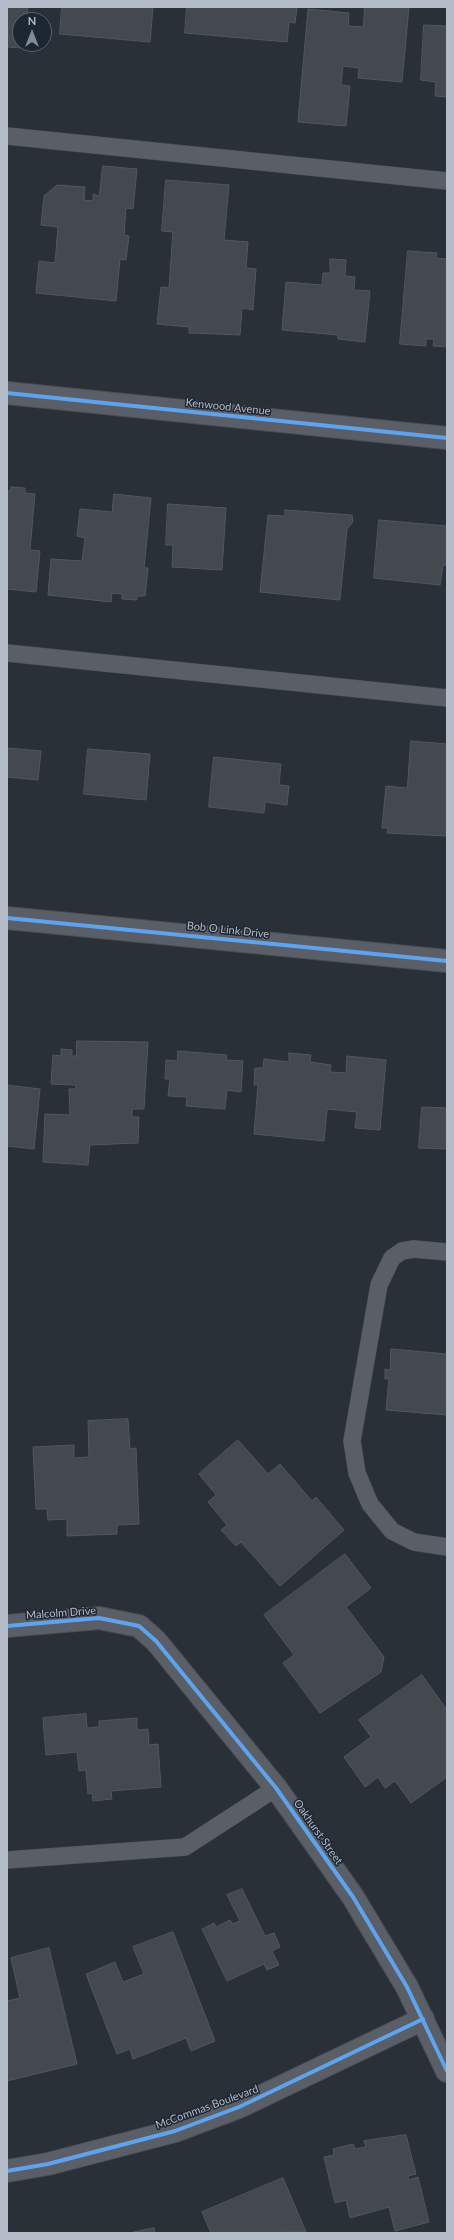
<!DOCTYPE html>
<style>
body{margin:0}
#map{position:relative;width:454px;height:2240px;overflow:hidden;background:#2a3038;font-family:Lato,sans-serif}
canvas{display:block}
.frame{position:absolute;inset:0;border:8px solid #b4bcc9;pointer-events:none}
.north{position:absolute;left:12px;top:12px;width:40px;height:40px;box-sizing:border-box;background:#1d2633;border:1px solid #59626f;border-radius:50%;rotate:0deg;font-size:11px;font-weight:700;line-height:16px;text-align:center;color:#b4bcc9}
.north::after{content:'';display:block;margin:auto;width:14px;height:18px;background:#848b96;clip-path:polygon(50% 0,100% 100%,50% 72%,0 100%)}
</style>
<div id="map">
<canvas width="454" height="2240"></canvas>
<div class="frame"></div>
<div class="north">N</div>
</div>
<script>
const c = document.querySelector('canvas').getContext('2d');
c.lineJoin = 'round';
function paint(path, color) {
  c.fillStyle = color;
  c.fill(path, 'evenodd');
}
function trace(path, color, width, dash) {
  c.strokeStyle = color;
  c.lineWidth = width;
  c.lineCap = dash ? 'butt' : 'round';
  c.setLineDash(dash || []);
  c.stroke(path);
}
function drawText(font, color, halo, rows, align = 'center') {
  c.font = font + ' Lato,sans-serif';
  c.lineWidth = 3;
  c.setLineDash([]);
  c.textBaseline = 'middle';
  c.strokeStyle = halo;
  c.fillStyle = color;
  for (const [text, x, y, turn = 0] of rows) {
    c.save();
    c.translate(x, y);
    c.rotate((+turn || 0) * Math.PI / 180);
    c.textAlign = isNaN(turn) ? turn : align;
    if (halo) c.strokeText(text, 0, 0);
    c.fillText(text, 0, 0);
    c.restore();
  }
}
const building = new Path2D(`
 M 7,7 L 28,7 L 26,20 L 20,20 L 20,44 L 23,44 L 23,48 L 7,47 Z
 M 62,7 L 153,7 L 150,42 L 60,34 Z
 M 187,7 L 297,7 L 295,23 L 289,22 L 287,42 L 185,33 Z
 M 365,7 L 409,7 L 402,82 L 358,78 L 359,68 L 343,66 L 341,85 L 350,86 L 346,126 L 298,122 L 308,9 L 349,13 L 348,26 L 363,27 Z
 M 424,25 L 447,26 L 447,97 L 435,96 L 436,82 L 421,80 Z
 M 103,166 L 137,169 L 133,209 L 126,208 L 124,235 L 129,236 L 126,260 L 120,259 L 116,301 L 36,293 L 39,261 L 55,263 L 58,227 L 41,225 L 44,196 L 57,185 L 85,187 L 84,200 L 93,201 L 93,194 L 99,196 Z
 M 166,180 L 229,185 L 224,240 L 248,242 L 246,268 L 256,269 L 253,310 L 242,308 L 240,335 L 189,333 L 189,327 L 157,324 L 161,287 L 169,288 L 173,232 L 162,231 Z
 M 408,251 L 437,253 L 436,258 L 447,259 L 447,347 L 433,346 L 434,339 L 426,339 L 426,346 L 400,344 Z
 M 330,259 L 346,260 L 345,276 L 355,277 L 354,290 L 370,291 L 365,342 L 338,339 L 338,335 L 282,330 L 286,282 L 322,285 L 323,273 L 330,273 Z
 M 11,487 L 25,488 L 25,493 L 35,494 L 30,550 L 40,551 L 36,592 L 7,589 L 7,491 L 10,491 Z
 M 114,494 L 151,498 L 144,568 L 148,568 L 145,596 L 137,596 L 137,600 L 122,599 L 122,594 L 112,593 L 111,602 L 48,595 L 51,559 L 82,561 L 85,538 L 77,536 L 80,509 L 112,512 Z
 M 168,504 L 226,508 L 222,570 L 172,567 L 173,545 L 166,545 Z
 M 285,510 L 352,515 L 353,522 L 347,529 L 340,600 L 260,592 L 268,515 L 285,516 Z
 M 379,520 L 447,526 L 447,566 L 443,565 L 440,585 L 374,578 Z
 M 411,741 L 447,744 L 447,836 L 387,833 L 388,828 L 382,828 L 386,786 L 407,788 Z
 M 7,748 L 41,751 L 38,780 L 7,777 Z
 M 88,749 L 150,754 L 146,800 L 84,794 Z
 M 214,757 L 281,764 L 279,785 L 289,786 L 287,805 L 265,802 L 264,813 L 209,807 Z
 M 77,1041 L 148,1042 L 144,1109 L 132,1109 L 132,1117 L 139,1117 L 138,1143 L 90,1145 L 88,1165 L 43,1162 L 45,1114 L 70,1115 L 69,1089 L 76,1089 L 76,1085 L 51,1084 L 53,1055 L 61,1056 L 61,1049 L 72,1050 L 72,1056 L 76,1056 Z
 M 178,1051 L 227,1055 L 226,1060 L 243,1061 L 241,1092 L 227,1090 L 225,1109 L 186,1106 L 187,1097 L 168,1096 L 170,1079 L 165,1079 L 166,1060 L 177,1061 Z
 M 289,1053 L 311,1055 L 310,1062 L 331,1065 L 330,1072 L 346,1073 L 347,1056 L 386,1060 L 380,1130 L 355,1128 L 357,1112 L 327,1109 L 324,1141 L 254,1134 L 258,1085 L 254,1085 L 255,1068 L 263,1068 L 264,1059 L 289,1062 Z
 M 7,1085 L 40,1089 L 34,1149 L 7,1146 Z
 M 422,1107 L 447,1108 L 447,1149 L 419,1148 Z
 M 391,1349 L 447,1354 L 447,1415 L 386,1410 L 389,1379 L 385,1379 L 385,1369 L 390,1370 Z
 M 128,1419 L 130,1449 L 136,1448 L 139,1524 L 117,1525 L 117,1534 L 67,1536 L 67,1519 L 48,1520 L 47,1509 L 36,1509 L 33,1447 L 74,1445 L 74,1458 L 89,1457 L 88,1421 Z
 M 238,1440 L 268,1474 L 280,1464 L 312,1501 L 316,1497 L 344,1530 L 280,1586 L 241,1542 L 236,1546 L 221,1530 L 227,1525 L 208,1502 L 216,1495 L 199,1474 Z
 M 345,1554 L 371,1588 L 346,1607 L 384,1657 L 381,1672 L 320,1713 L 283,1663 L 294,1655 L 264,1615 Z
 M 422,1675 L 447,1710 L 447,1777 L 411,1803 L 395,1781 L 385,1788 L 378,1777 L 365,1787 L 344,1757 L 371,1737 L 359,1720 Z
 M 86,1714 L 87,1728 L 99,1727 L 99,1721 L 137,1718 L 137,1730 L 148,1729 L 149,1745 L 158,1744 L 161,1787 L 111,1791 L 112,1799 L 93,1801 L 92,1793 L 88,1794 L 86,1770 L 79,1771 L 77,1752 L 46,1755 L 43,1718 Z
 M 242,1889 L 265,1936 L 274,1933 L 280,1947 L 272,1951 L 279,1965 L 267,1970 L 264,1964 L 227,1981 L 202,1929 L 214,1923 L 216,1927 L 230,1920 L 232,1924 L 240,1921 L 227,1895 Z
 M 173,1932 L 215,2041 L 191,2051 L 186,2038 L 133,2059 L 130,2049 L 117,2054 L 86,1974 L 115,1962 L 123,1982 L 144,1974 L 133,1947 Z
 M 49,1948 L 77,2064 L 7,2081 L 7,2001 L 20,1998 L 11,1958 Z
 M 406,2135 L 416,2174 L 408,2176 L 409,2180 L 418,2177 L 429,2222 L 395,2231 L 389,2207 L 350,2218 L 346,2200 L 335,2203 L 324,2157 L 334,2155 L 333,2149 L 353,2144 L 355,2149 L 366,2147 L 364,2141 Z
 M 283,2178 L 306,2232 L 211,2233 L 202,2212 Z
 M 154,2228 L 155,2233 L 130,2233 Z`);
const service = new Path2D(`
 M 7,136 L 447,181
 M 7,653 L 447,698
 M 447,1252 L 414,1249 L 402,1251 L 392,1258 L 379,1285 L 352,1441 L 357,1473 L 370,1504 L 392,1531 L 414,1542 L 447,1547
 M 7,1860 L 185,1847 L 276,1788`);
const minor = new Path2D(`
 M 7,393 L 447,438
 M 7,918 L 447,961
 M 7,1626 L 99,1618 L 139,1626 L 156,1641 L 276,1788 L 353,1897 L 407,1987 L 447,2071
 M 7,2171 L 48,2164 L 175,2131 L 239,2107 L 423,2019`);
const cycleway = new Path2D(`
 M 7,393 L 447,438
 M 7,918 L 447,961
 M 7,1626 L 99,1618 L 139,1626 L 156,1641 L 276,1788 L 353,1897 L 407,1987 L 447,2071
 M 7,2171 L 48,2164 L 175,2131 L 239,2107 L 423,2019`);
const streetNames = [
 ["Kenwood Avenue",228,407,6],
 ["Bob O Link Drive",228,930,6],
 ["Malcolm Drive",61,1613,-4],
 ["Oakhurst Street",318,1832,55],
 ["McCommas Boulevard",207,2107,-20]
];
paint(building, '#444950');
trace(building, '#52575f', 1);
trace(service, '#484c53', 18);
trace(minor, '#484c53', 24);
trace(service, '#5a5e66', 17);
trace(minor, '#5a5e66', 22);
trace(cycleway, '#60a3ed', 4);
drawText('11px', '#b4bcc9', '#1d2633', streetNames);
</script>
